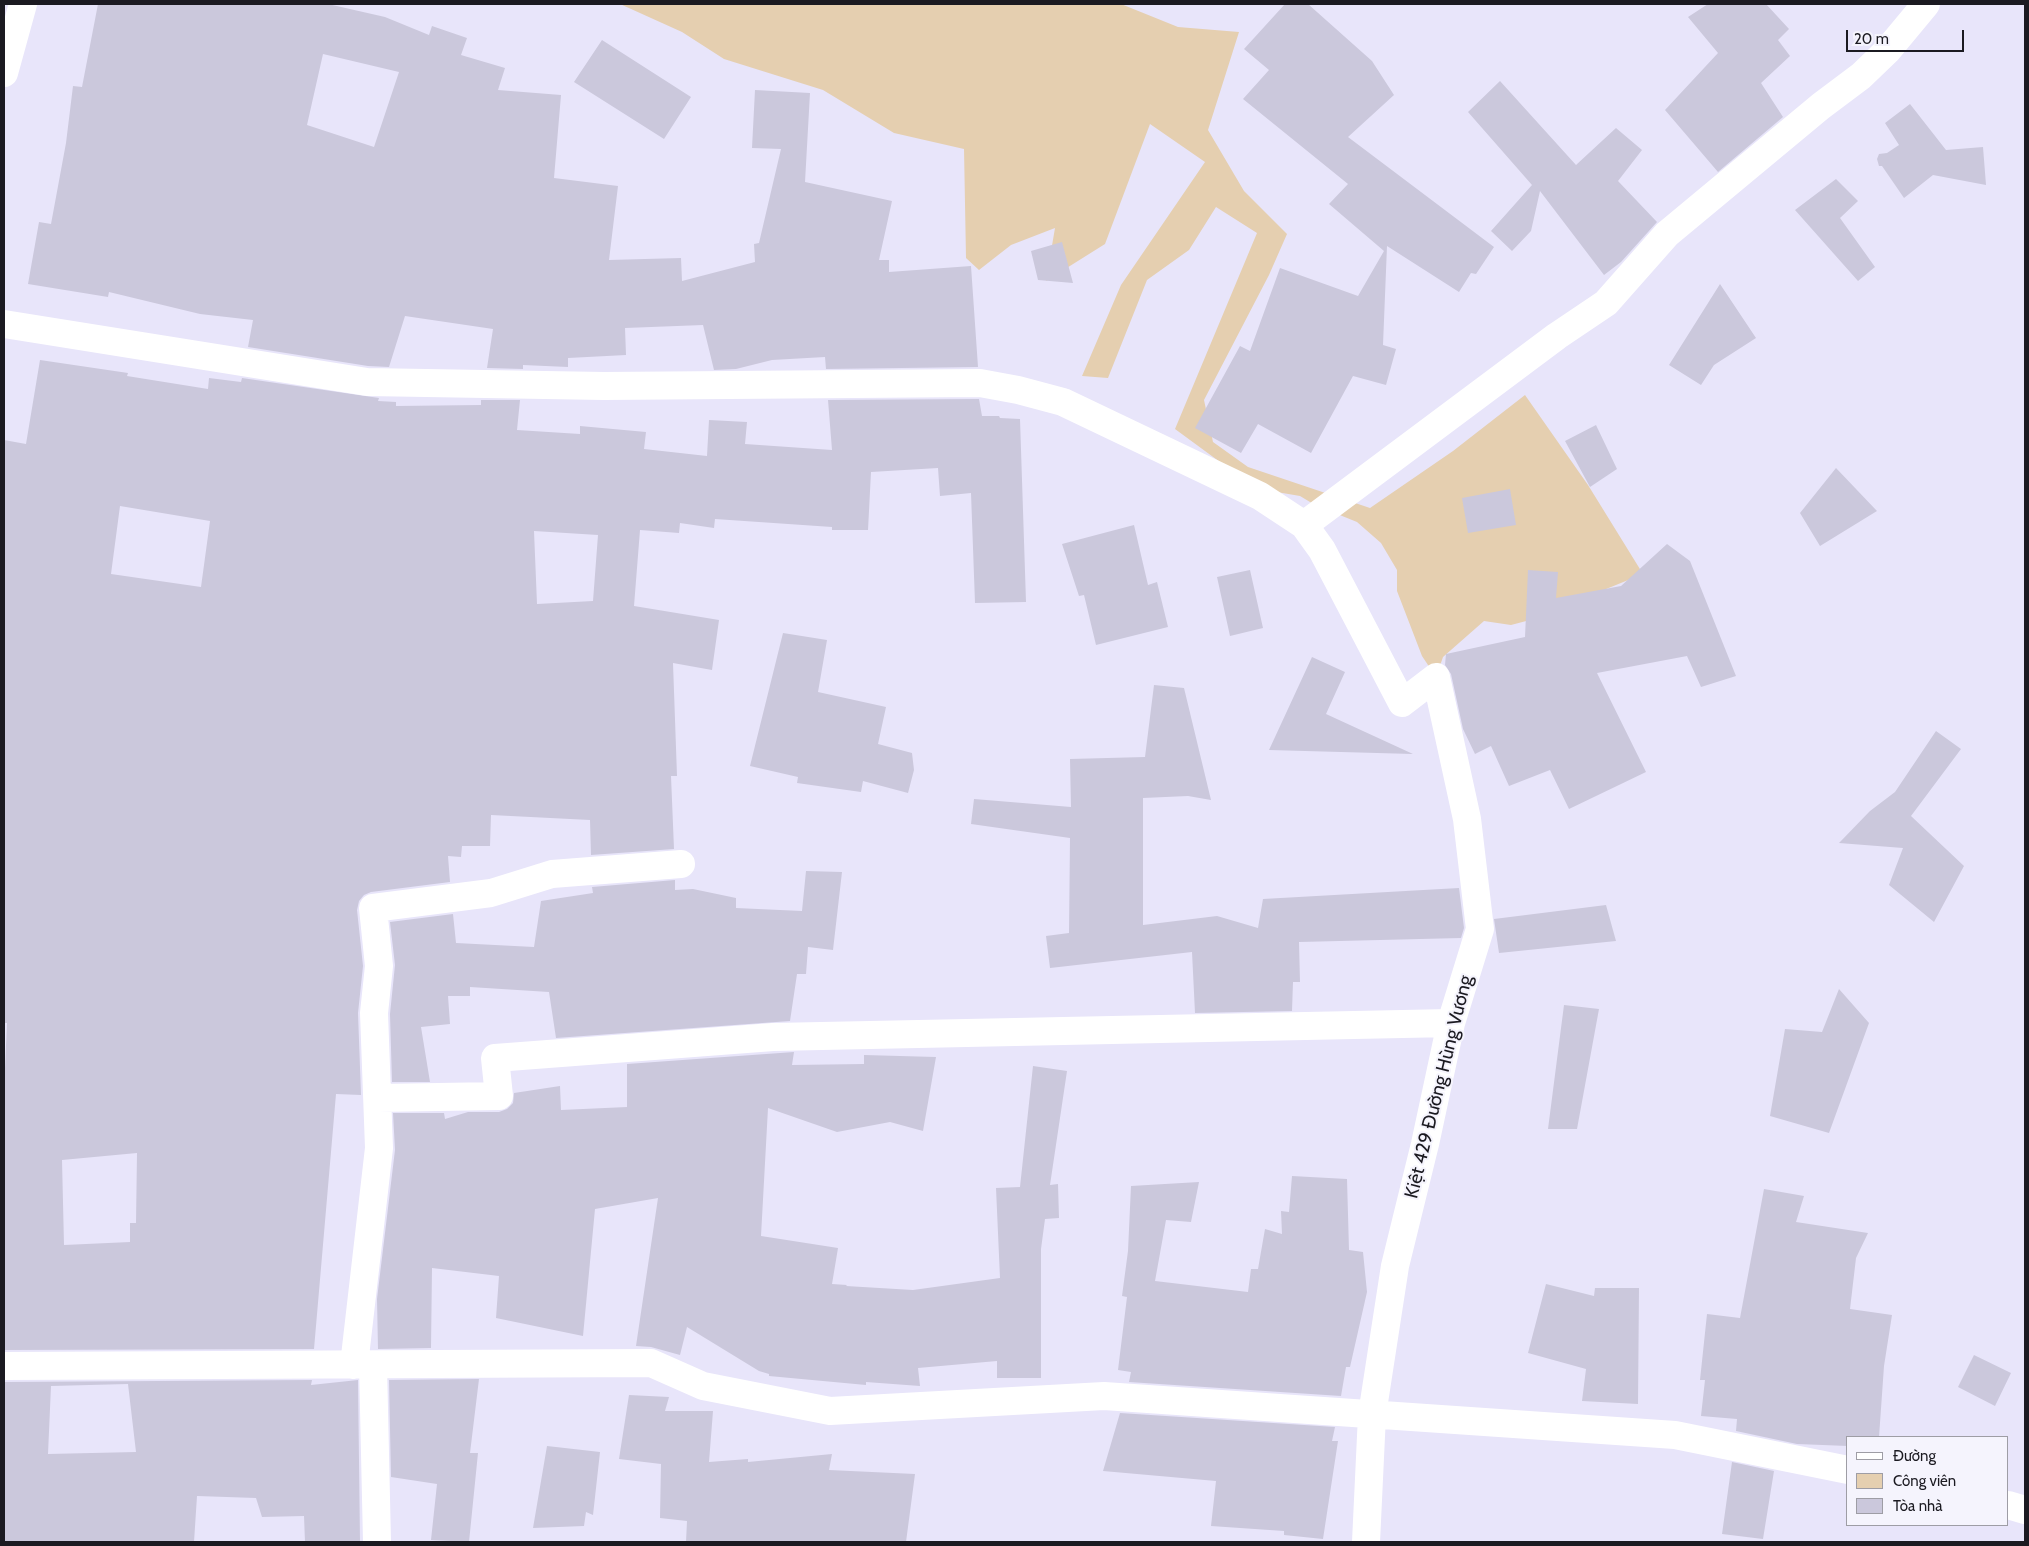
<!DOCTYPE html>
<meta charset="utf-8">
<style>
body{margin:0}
#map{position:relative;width:2029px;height:1546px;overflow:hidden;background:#e8e5fa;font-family:Cabin,sans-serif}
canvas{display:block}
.frame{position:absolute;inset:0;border:5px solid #1b1a21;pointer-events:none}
.legend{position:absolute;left:1846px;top:1436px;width:162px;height:90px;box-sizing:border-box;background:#f5f4fd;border:1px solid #9e9da5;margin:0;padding:6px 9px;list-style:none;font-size:15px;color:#1b1a21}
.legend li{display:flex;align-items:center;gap:10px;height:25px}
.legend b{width:25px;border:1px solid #9e9da5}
.scale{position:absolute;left:1846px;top:30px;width:118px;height:22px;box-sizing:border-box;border:2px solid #1b1a21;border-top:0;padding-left:6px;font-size:15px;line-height:18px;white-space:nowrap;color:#1b1a21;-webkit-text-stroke:4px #f5f4fd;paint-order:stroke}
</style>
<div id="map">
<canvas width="2029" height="1546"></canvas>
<div class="frame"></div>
<ul class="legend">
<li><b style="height:6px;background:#fff"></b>Đường</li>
<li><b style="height:14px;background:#e5cfb0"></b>Công viên</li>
<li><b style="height:14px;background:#cbc8dc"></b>Tòa nhà</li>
</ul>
<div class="scale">20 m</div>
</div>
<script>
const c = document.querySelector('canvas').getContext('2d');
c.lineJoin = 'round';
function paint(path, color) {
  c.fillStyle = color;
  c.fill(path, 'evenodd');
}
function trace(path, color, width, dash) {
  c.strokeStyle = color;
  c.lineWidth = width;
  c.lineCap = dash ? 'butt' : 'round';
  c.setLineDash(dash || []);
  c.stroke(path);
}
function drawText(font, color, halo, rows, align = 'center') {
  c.font = font + ' Cabin,sans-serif';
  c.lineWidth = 4;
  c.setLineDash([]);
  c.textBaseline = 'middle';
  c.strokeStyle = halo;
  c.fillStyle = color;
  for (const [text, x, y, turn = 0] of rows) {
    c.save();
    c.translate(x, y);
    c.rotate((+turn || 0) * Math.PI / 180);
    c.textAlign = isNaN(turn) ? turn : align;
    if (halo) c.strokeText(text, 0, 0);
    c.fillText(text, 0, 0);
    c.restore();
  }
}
const green = new Path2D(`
 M 620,4 L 1121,4 L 1178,27 L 1239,32 L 1208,130 L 1244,191 L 1287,234 L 1269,275 L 1204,400 L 1213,442 L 1248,467 L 1370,508 L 1453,451 L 1525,395 L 1588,485 L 1643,574 L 1530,620 L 1511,625 L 1484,621 L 1443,657 L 1436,677 L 1422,656 L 1397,591 L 1397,570 L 1381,543 L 1357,522 L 1315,505 L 1300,496 L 1265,490 L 1220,462 L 1175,429 L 1257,233 L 1216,207 L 1189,250 L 1147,280 L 1108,378 L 1082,376 L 1121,285 L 1205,162 L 1150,124 L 1105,244 L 1046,281 L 1055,228 L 1011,245 L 979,270 L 966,258 L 964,149 L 894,133 L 823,90 L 724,59 L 682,32 Z`);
const building = new Path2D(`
 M 98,4 L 328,4 L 385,17 L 429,35 L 432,26 L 467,38 L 461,55 L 505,68 L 498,90 L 561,95 L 554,178 L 618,186 L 609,260 L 681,258 L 682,281 L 755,262 L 754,244 L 759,243 L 781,149 L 752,148 L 755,90 L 810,93 L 805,182 L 892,201 L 879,260 L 889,260 L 889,272 L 971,266 L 978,367 L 826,369 L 825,357 L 772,360 L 736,369 L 714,370 L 703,325 L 625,328 L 626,355 L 568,358 L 568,367 L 523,365 L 523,369 L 487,368 L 493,329 L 405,316 L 389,367 L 368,366 L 248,347 L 253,320 L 200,314 L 109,292 L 108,297 L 28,284 L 39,222 L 51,224 L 66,143 L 73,86 L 82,87 ZM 323,54 L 399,72 L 374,147 L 307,125 Z
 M 1285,4 L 1308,4 L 1372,61 L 1394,95 L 1348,137 L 1494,247 L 1476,274 L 1471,273 L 1459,292 L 1387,246 L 1383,345 L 1396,349 L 1386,385 L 1353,376 L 1311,453 L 1258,424 L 1241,453 L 1195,428 L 1240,346 L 1250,351 L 1280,268 L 1358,296 L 1384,251 L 1329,204 L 1348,184 L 1243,99 L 1269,70 L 1244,49 Z
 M 1708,4 L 1766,4 L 1789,29 L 1778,40 L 1790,56 L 1761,83 L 1783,117 L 1718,172 L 1665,110 L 1718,53 L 1688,17 Z
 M 602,40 L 691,97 L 664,139 L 574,82 Z
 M 1500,81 L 1576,165 L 1616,128 L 1642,150 L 1618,181 L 1657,222 L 1621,262 L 1604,275 L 1540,191 L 1531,231 L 1512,251 L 1491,231 L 1532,185 L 1468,112 Z
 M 1910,104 L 1946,150 L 1983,147 L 1986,185 L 1933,175 L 1904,198 L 1882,166 L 1879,166 L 1877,159 L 1879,154 L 1887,153 L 1899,145 L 1885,123 Z
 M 1836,179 L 1858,201 L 1840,218 L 1875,267 L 1858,281 L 1795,210 Z
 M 1062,242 L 1073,283 L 1038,280 L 1031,251 Z
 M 1720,284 L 1756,338 L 1714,365 L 1701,385 L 1669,365 Z
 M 40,360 L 128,373 L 127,376 L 208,389 L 209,378 L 241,382 L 242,378 L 379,398 L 378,401 L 396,402 L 396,406 L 481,405 L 481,400 L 520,400 L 517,430 L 580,434 L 580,426 L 646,432 L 644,449 L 707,456 L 709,420 L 747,422 L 745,444 L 832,450 L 828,400 L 979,399 L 982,416 L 999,416 L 1000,418 L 1020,419 L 1026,602 L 975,603 L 971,493 L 940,496 L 938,468 L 871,472 L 868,530 L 832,530 L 832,527 L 715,519 L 714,528 L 680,523 L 679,533 L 640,530 L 634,606 L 719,620 L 712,670 L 673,663 L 677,776 L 671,776 L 674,849 L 591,855 L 590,820 L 491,815 L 490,846 L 462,846 L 461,857 L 448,856 L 450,882 L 371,892 L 364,895 L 359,901 L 357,910 L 363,966 L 358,1013 L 361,1095 L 336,1094 L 314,1349 L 4,1350 L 4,1091 L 7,1023 L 4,1023 L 4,440 L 26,444 ZM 120,506 L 210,521 L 201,587 L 111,574 ZM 534,531 L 598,535 L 593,601 L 537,604 ZM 137,1153 L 136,1223 L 130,1223 L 130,1242 L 64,1245 L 62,1160 Z
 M 1596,425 L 1617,469 L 1590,487 L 1565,441 Z
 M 1836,468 L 1877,511 L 1820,546 L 1800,513 Z
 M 1510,489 L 1516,525 L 1468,533 L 1462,498 Z
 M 1134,525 L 1148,585 L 1157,582 L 1168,627 L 1096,645 L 1084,595 L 1079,596 L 1062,544 Z
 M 1667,544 L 1690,561 L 1736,676 L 1701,687 L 1687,656 L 1597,673 L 1646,772 L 1569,809 L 1550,770 L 1509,786 L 1491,746 L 1475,754 L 1463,729 L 1451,674 L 1445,665 L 1446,654 L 1525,637 L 1528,570 L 1558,572 L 1556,598 L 1621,586 Z
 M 1250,570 L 1263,628 L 1230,636 L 1217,577 Z
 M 783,633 L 827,640 L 818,692 L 886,707 L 878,744 L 912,753 L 914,770 L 908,793 L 863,781 L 861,792 L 797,783 L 798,777 L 750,766 Z
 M 1312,657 L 1345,672 L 1326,714 L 1413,754 L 1269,750 Z
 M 1154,685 L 1184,688 L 1211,800 L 1188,796 L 1143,798 L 1143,925 L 1217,916 L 1258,928 L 1263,899 L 1459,888 L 1464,928 L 1461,938 L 1299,942 L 1300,982 L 1293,982 L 1292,1011 L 1195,1013 L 1192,952 L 1050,968 L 1046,936 L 1069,933 L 1070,838 L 971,824 L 974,799 L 1071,807 L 1070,759 L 1145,757 Z
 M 1936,731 L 1961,749 L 1911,816 L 1964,866 L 1934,922 L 1889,885 L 1903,848 L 1839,843 L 1870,811 L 1895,792 Z
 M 806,871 L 842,872 L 833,950 L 808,947 L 806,974 L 797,974 L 790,1021 L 556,1038 L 549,992 L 470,987 L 470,996 L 448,996 L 450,1024 L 421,1027 L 430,1082 L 392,1082 L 390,1014 L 395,965 L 390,922 L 453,914 L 456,943 L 534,947 L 541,901 L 593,893 L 592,887 L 675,880 L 675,890 L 693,889 L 736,898 L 736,908 L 802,911 Z
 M 1606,905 L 1616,941 L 1499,953 L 1494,919 Z
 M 1839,989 L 1869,1023 L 1829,1133 L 1770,1116 L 1785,1029 L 1822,1032 Z
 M 1564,1005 L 1599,1009 L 1577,1129 L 1548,1129 Z
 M 794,1052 L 792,1065 L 864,1064 L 864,1055 L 936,1057 L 923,1131 L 890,1122 L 837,1132 L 768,1108 L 761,1236 L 838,1248 L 832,1284 L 847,1285 L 846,1286 L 913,1290 L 1000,1278 L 996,1188 L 1020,1187 L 1033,1066 L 1067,1071 L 1050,1185 L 1058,1184 L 1059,1218 L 1045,1219 L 1041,1249 L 1041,1378 L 997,1378 L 997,1361 L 918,1368 L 920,1386 L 866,1382 L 866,1385 L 769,1376 L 769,1374 L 759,1371 L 687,1327 L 680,1355 L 651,1347 L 636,1346 L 658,1198 L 595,1209 L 583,1336 L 496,1318 L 499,1276 L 432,1268 L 431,1348 L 378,1349 L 377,1299 L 395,1150 L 393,1113 L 444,1113 L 445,1119 L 468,1112 L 499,1112 L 507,1109 L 513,1103 L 514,1093 L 560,1086 L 561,1110 L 627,1107 L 627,1064 Z
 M 1292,1176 L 1347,1179 L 1349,1250 L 1363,1252 L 1367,1292 L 1350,1367 L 1346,1367 L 1341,1396 L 1129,1382 L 1131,1372 L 1118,1370 L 1127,1297 L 1122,1296 L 1128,1251 L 1131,1186 L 1199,1182 L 1191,1222 L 1166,1220 L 1155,1281 L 1248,1292 L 1251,1269 L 1258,1269 L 1265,1229 L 1282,1234 L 1281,1211 L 1289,1212 Z
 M 1764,1189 L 1804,1196 L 1796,1222 L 1868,1233 L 1856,1258 L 1850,1309 L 1892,1315 L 1884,1366 L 1879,1437 L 1848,1437 L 1848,1446 L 1797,1444 L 1736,1431 L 1737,1419 L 1701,1416 L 1705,1380 L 1700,1380 L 1707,1314 L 1740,1318 Z
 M 1546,1284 L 1594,1296 L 1595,1288 L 1639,1288 L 1638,1404 L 1582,1401 L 1586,1369 L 1528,1353 Z
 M 1974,1355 L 2011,1373 L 1995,1406 L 1958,1387 Z
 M 479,1379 L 470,1453 L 478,1453 L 469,1542 L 431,1540 L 437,1484 L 391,1477 L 389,1380 Z
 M 312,1380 L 311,1385 L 358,1380 L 360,1542 L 305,1542 L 304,1516 L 262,1517 L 256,1498 L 197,1496 L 194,1542 L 4,1542 L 4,1382 ZM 128,1384 L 136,1452 L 48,1454 L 51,1386 Z
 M 629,1395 L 669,1397 L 665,1411 L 713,1411 L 709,1462 L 748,1459 L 748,1462 L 832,1454 L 829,1470 L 915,1474 L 906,1542 L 686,1542 L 687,1521 L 660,1518 L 661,1464 L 619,1459 Z
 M 1120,1413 L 1335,1427 L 1332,1441 L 1338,1441 L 1323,1539 L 1284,1535 L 1284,1531 L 1211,1526 L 1216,1481 L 1103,1471 Z
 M 547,1446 L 600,1452 L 593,1515 L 586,1512 L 584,1526 L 533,1528 Z
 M 1732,1462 L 1774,1471 L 1763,1539 L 1722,1534 Z`);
const minor = new Path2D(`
 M 4,324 L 367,382 L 604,386 L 980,383 L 1018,390 L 1063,402 L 1260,496 L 1304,525 L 1322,550 L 1402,703 L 1436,677 L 1467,819 L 1480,929 L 1451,1023 L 1425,1144 L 1395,1266 L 1372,1415 L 1366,1542
 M 1304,525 L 1557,336 L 1606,303 L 1667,234 L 1821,106 L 1861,76 L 1887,51 L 1926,4
 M 378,1098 L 499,1096 L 495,1058 L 773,1037 L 1451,1023
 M 354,1365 L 379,1148 L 374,1013 L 379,966 L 373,908 L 491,893 L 552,874 L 681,864
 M 373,1365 L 377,1542
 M 4,1366 L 651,1363 L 703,1386 L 830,1411 L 1104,1396 L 1675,1435 L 1848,1470
 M 2008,1505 L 2025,1510`);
const tertiary = new Path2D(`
 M 4,73 L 23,4`);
const streetNames = [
 ["Kiệt 429 Đường Hùng Vương",1439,1087,-76]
];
paint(green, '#e5cfb0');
paint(building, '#cbc8dc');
trace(minor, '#fff', 28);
trace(tertiary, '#fff', 28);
drawText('19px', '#1b1a21', '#f5f4fd', streetNames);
</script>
